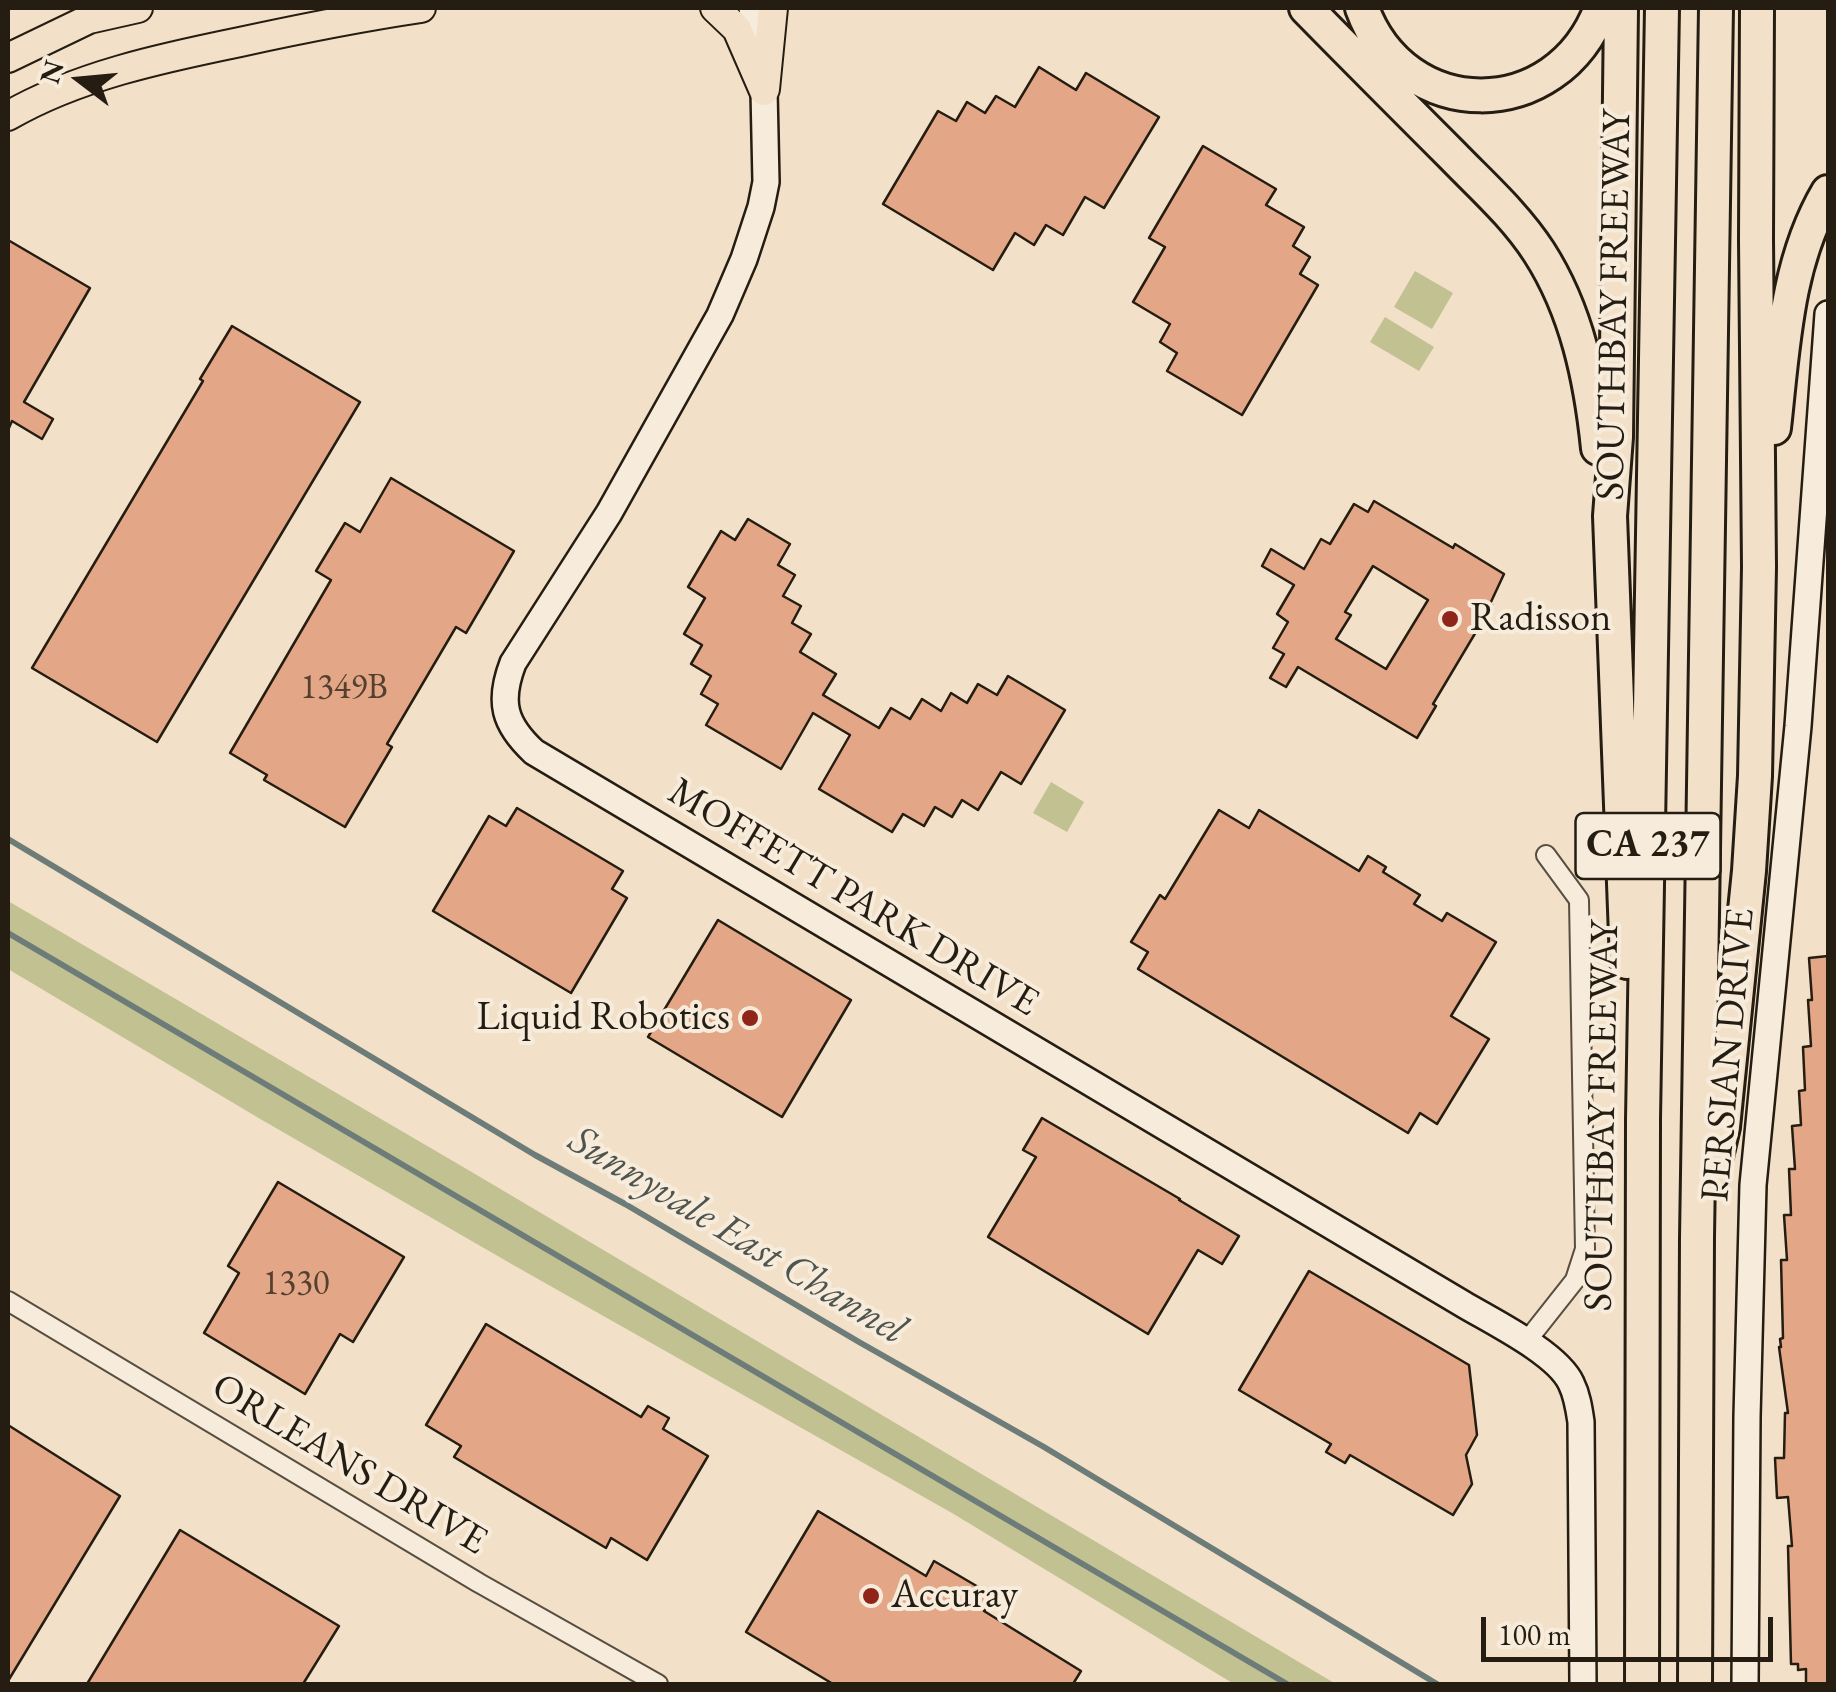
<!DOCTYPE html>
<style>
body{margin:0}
#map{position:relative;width:1836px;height:1692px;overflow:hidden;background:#f2e1c8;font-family:"EB Garamond",serif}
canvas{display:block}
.frame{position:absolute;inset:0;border:10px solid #251d12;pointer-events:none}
.north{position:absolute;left:30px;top:30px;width:100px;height:100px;-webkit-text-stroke:8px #f7ecdb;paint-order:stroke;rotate:286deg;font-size:28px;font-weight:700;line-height:40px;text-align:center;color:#251d12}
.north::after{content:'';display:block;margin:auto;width:35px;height:45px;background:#251d12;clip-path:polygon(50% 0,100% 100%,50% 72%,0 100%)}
.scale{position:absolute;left:1481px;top:1617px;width:292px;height:45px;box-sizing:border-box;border:5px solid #251d12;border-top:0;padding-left:12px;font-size:30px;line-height:35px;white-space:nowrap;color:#251d12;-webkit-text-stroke:8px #f7ecdb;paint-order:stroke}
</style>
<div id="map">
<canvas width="1836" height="1692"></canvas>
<div class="frame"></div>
<div class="north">N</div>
<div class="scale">100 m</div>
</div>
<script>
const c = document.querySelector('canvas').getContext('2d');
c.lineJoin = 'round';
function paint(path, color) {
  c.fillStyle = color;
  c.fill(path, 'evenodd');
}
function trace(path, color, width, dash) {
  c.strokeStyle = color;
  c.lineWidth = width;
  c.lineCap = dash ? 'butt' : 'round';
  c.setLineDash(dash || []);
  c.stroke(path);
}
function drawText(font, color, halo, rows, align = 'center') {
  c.font = font + ' "EB Garamond",serif';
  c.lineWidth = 8;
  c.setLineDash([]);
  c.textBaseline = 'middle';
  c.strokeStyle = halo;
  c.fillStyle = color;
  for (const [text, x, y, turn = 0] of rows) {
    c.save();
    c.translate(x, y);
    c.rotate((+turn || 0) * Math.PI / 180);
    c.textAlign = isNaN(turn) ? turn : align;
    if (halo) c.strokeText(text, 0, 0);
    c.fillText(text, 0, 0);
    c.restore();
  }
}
const green = new Path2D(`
 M 1415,271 L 1453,293 L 1432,329 L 1394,307 Z
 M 1385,317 L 1434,347 L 1419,371 L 1370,342 Z
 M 1051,782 L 1084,802 L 1067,832 L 1033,813 Z
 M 8,901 L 470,1171 L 1336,1684 L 1234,1684 L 952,1513 L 515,1266 L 262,1120 L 8,969 Z`);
const stream = new Path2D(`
 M 8,839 L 535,1155 L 625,1204 L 859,1342 L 1044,1447 L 1437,1684
 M 8,933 L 1287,1684`);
const building = new Path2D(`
 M 1039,67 L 1076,90 L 1086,73 L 1159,117 L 1104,208 L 1085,197 L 1063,235 L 1046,225 L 1034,245 L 1015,233 L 993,270 L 883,204 L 938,111 L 956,121 L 967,102 L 985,113 L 996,96 L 1015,107 Z
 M 1203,146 L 1276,189 L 1266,205 L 1304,227 L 1293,246 L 1310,257 L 1300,274 L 1318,285 L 1242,415 L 1167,371 L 1177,353 L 1160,342 L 1170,324 L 1133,302 L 1165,247 L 1149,238 Z
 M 8,240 L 90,288 L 24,402 L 53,419 L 42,439 L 12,421 L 8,430 Z
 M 232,326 L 360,402 L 157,742 L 32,668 L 203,381 L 200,379 Z
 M 391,478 L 514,551 L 466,633 L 456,627 L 387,744 L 392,747 L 345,827 L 264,780 L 267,775 L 230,753 L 331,580 L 316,571 L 345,523 L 360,532 Z
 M 1374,501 L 1453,548 L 1455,544 L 1504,574 L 1490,604 L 1492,605 L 1433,704 L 1436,706 L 1417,738 L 1298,667 L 1286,687 L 1270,678 L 1284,654 L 1273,648 L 1288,622 L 1277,614 L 1294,585 L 1262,566 L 1271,549 L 1304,569 L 1321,539 L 1330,544 L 1354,504 L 1368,512 ZM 1373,566 L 1428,600 L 1386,669 L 1336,639 L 1351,615 L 1345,612 Z
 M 748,519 L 790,544 L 778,565 L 795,575 L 783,596 L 801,606 L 792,623 L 811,634 L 800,652 L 836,674 L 823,695 L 879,728 L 891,708 L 910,719 L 922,699 L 941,711 L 951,693 L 967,703 L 978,684 L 997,695 L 1008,676 L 1065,710 L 1021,784 L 1001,772 L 978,810 L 962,800 L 952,817 L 935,807 L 924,826 L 903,814 L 892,832 L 819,789 L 850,735 L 813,713 L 781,769 L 706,725 L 718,704 L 701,694 L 711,676 L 691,664 L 702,645 L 684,634 L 705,598 L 688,587 L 721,531 L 735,540 Z
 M 517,808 L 623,871 L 612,889 L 627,898 L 571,993 L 433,911 L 489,816 L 506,826 Z
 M 1219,810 L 1249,828 L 1259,810 L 1359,871 L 1368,856 L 1386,867 L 1383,872 L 1420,895 L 1414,904 L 1442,921 L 1447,913 L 1496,942 L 1451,1016 L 1489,1039 L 1437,1124 L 1420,1113 L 1408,1133 L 1138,969 L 1148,952 L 1131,942 L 1160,895 L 1165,899 Z
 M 718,920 L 851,1000 L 782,1117 L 648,1037 Z
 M 1828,956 L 1828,1684 L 1806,1684 L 1806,1669 L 1798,1670 L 1798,1664 L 1791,1664 L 1788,1546 L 1792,1546 L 1788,1497 L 1777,1498 L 1775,1458 L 1784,1458 L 1785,1413 L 1788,1413 L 1779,1347 L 1781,1347 L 1780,1339 L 1783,1338 L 1781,1260 L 1787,1260 L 1784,1215 L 1791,1215 L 1789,1169 L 1795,1169 L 1792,1126 L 1801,1125 L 1799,1091 L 1805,1090 L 1803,1047 L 1811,1046 L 1808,1000 L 1812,1000 L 1809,958 Z
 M 1042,1118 L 1180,1199 L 1179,1200 L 1239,1236 L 1222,1264 L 1198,1250 L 1148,1334 L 988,1237 L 1036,1157 L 1023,1150 Z
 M 278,1182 L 404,1257 L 353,1342 L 340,1334 L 305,1394 L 204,1333 L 239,1273 L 228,1266 Z
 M 1309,1271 L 1469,1365 L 1477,1435 L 1466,1455 L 1472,1484 L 1453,1515 L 1350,1455 L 1345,1463 L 1326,1452 L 1331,1444 L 1239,1390 Z
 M 486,1324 L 641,1417 L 648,1406 L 669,1418 L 663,1429 L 708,1456 L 647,1560 L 611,1538 L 606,1548 L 454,1457 L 461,1446 L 426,1425 Z
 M 8,1425 L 120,1496 L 8,1681 Z
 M 818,1511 L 926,1576 L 934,1561 L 980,1588 L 978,1591 L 992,1599 L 984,1611 L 1081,1671 L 1073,1684 L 833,1684 L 746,1632 Z
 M 180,1530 L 339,1626 L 303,1684 L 87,1684 Z`);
const street = new Path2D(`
 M 8,1301 L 479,1583 L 658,1684
 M 1526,1342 L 1575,1280 L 1585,1249 L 1579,900 L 1546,855`);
const secondary = new Path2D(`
 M 752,8 L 764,91 L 766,182 L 761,207 L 744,259 L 720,315 L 609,513 L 513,663 C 498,702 504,724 534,752 L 1463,1304 C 1493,1322 1557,1353 1571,1383 C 1577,1395 1579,1408 1581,1422 L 1583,1684
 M 1745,1684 L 1747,1417 L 1753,1185 L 1798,726 L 1828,314`);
const primary = new Path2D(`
 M 715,8 L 737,29 L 764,91
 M 8,58 L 89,19 L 138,8
 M 765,89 L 773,8
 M 8,116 C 77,76 162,58 240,42 C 300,29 360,17 421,8`);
const highway = new Path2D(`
 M 1306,8 C 1354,57 1403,106 1452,155 C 1482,186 1515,215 1539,252 C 1577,311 1591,380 1598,448
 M 1362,8 C 1404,124 1557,125 1601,8
 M 1621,8 L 1616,437 L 1610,516 L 1627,962
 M 1774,428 C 1783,348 1786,263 1828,192
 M 1712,1174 L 1723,1127 L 1749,871 L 1755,776 L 1759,567 L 1756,239 L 1757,8
 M 1642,1684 L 1643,1119 L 1662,8
 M 1695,1684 L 1697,1237 L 1716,8`);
const markers = [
 [1450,619,10,"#8f2418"],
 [750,1018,10,"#8f2418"],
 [871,1596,10,"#8f2418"]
];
const numberNames = [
 ["1349B",344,688],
 ["1330",296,1284]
];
const shields = [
 [1648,846,145]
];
const shieldNames = [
 ["CA 237",1648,846]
];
const streetNames = [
 ["SOUTHBAY FREEWAY",1615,305,-89],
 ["MOFFETT PARK DRIVE",853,898,31],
 ["PERSIAN DRIVE",1729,1055,-85],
 ["SOUTHBAY FREEWAY",1603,1116,-89],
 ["ORLEANS DRIVE",349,1465,31]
];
const poiNames = [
 ["Radisson",1470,619],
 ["Liquid Robotics",730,1018,"right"],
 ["Accuray",891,1596]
];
const waterNames = [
 ["Sunnyvale East Channel",737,1236,31]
];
paint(green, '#c1c191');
trace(stream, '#6d7c78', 6);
paint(building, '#e3a787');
trace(building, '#251d12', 2.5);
trace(street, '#584e40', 22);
trace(secondary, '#251d12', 30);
trace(primary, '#251d12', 32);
trace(highway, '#251d12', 38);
trace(street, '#f7ecdb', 18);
trace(secondary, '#f7ecdb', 25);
trace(primary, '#f2e1c8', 28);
trace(highway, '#f2e1c8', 32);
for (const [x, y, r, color] of markers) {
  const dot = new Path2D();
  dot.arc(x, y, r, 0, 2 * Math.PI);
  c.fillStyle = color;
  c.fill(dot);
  trace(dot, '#f7ecdb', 4);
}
drawText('35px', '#54402f', null, numberNames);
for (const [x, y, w] of shields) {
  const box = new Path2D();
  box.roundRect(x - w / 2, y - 33, w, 66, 8);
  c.fillStyle = '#f7ecdb';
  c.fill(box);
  trace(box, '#251d12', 2.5);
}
drawText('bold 38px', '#251d12', null, shieldNames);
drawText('40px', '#251d12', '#f7ecdb', streetNames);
drawText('40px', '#251d12', '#f7ecdb', poiNames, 'left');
drawText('italic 42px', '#4f554e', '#f7ecdb', waterNames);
</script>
